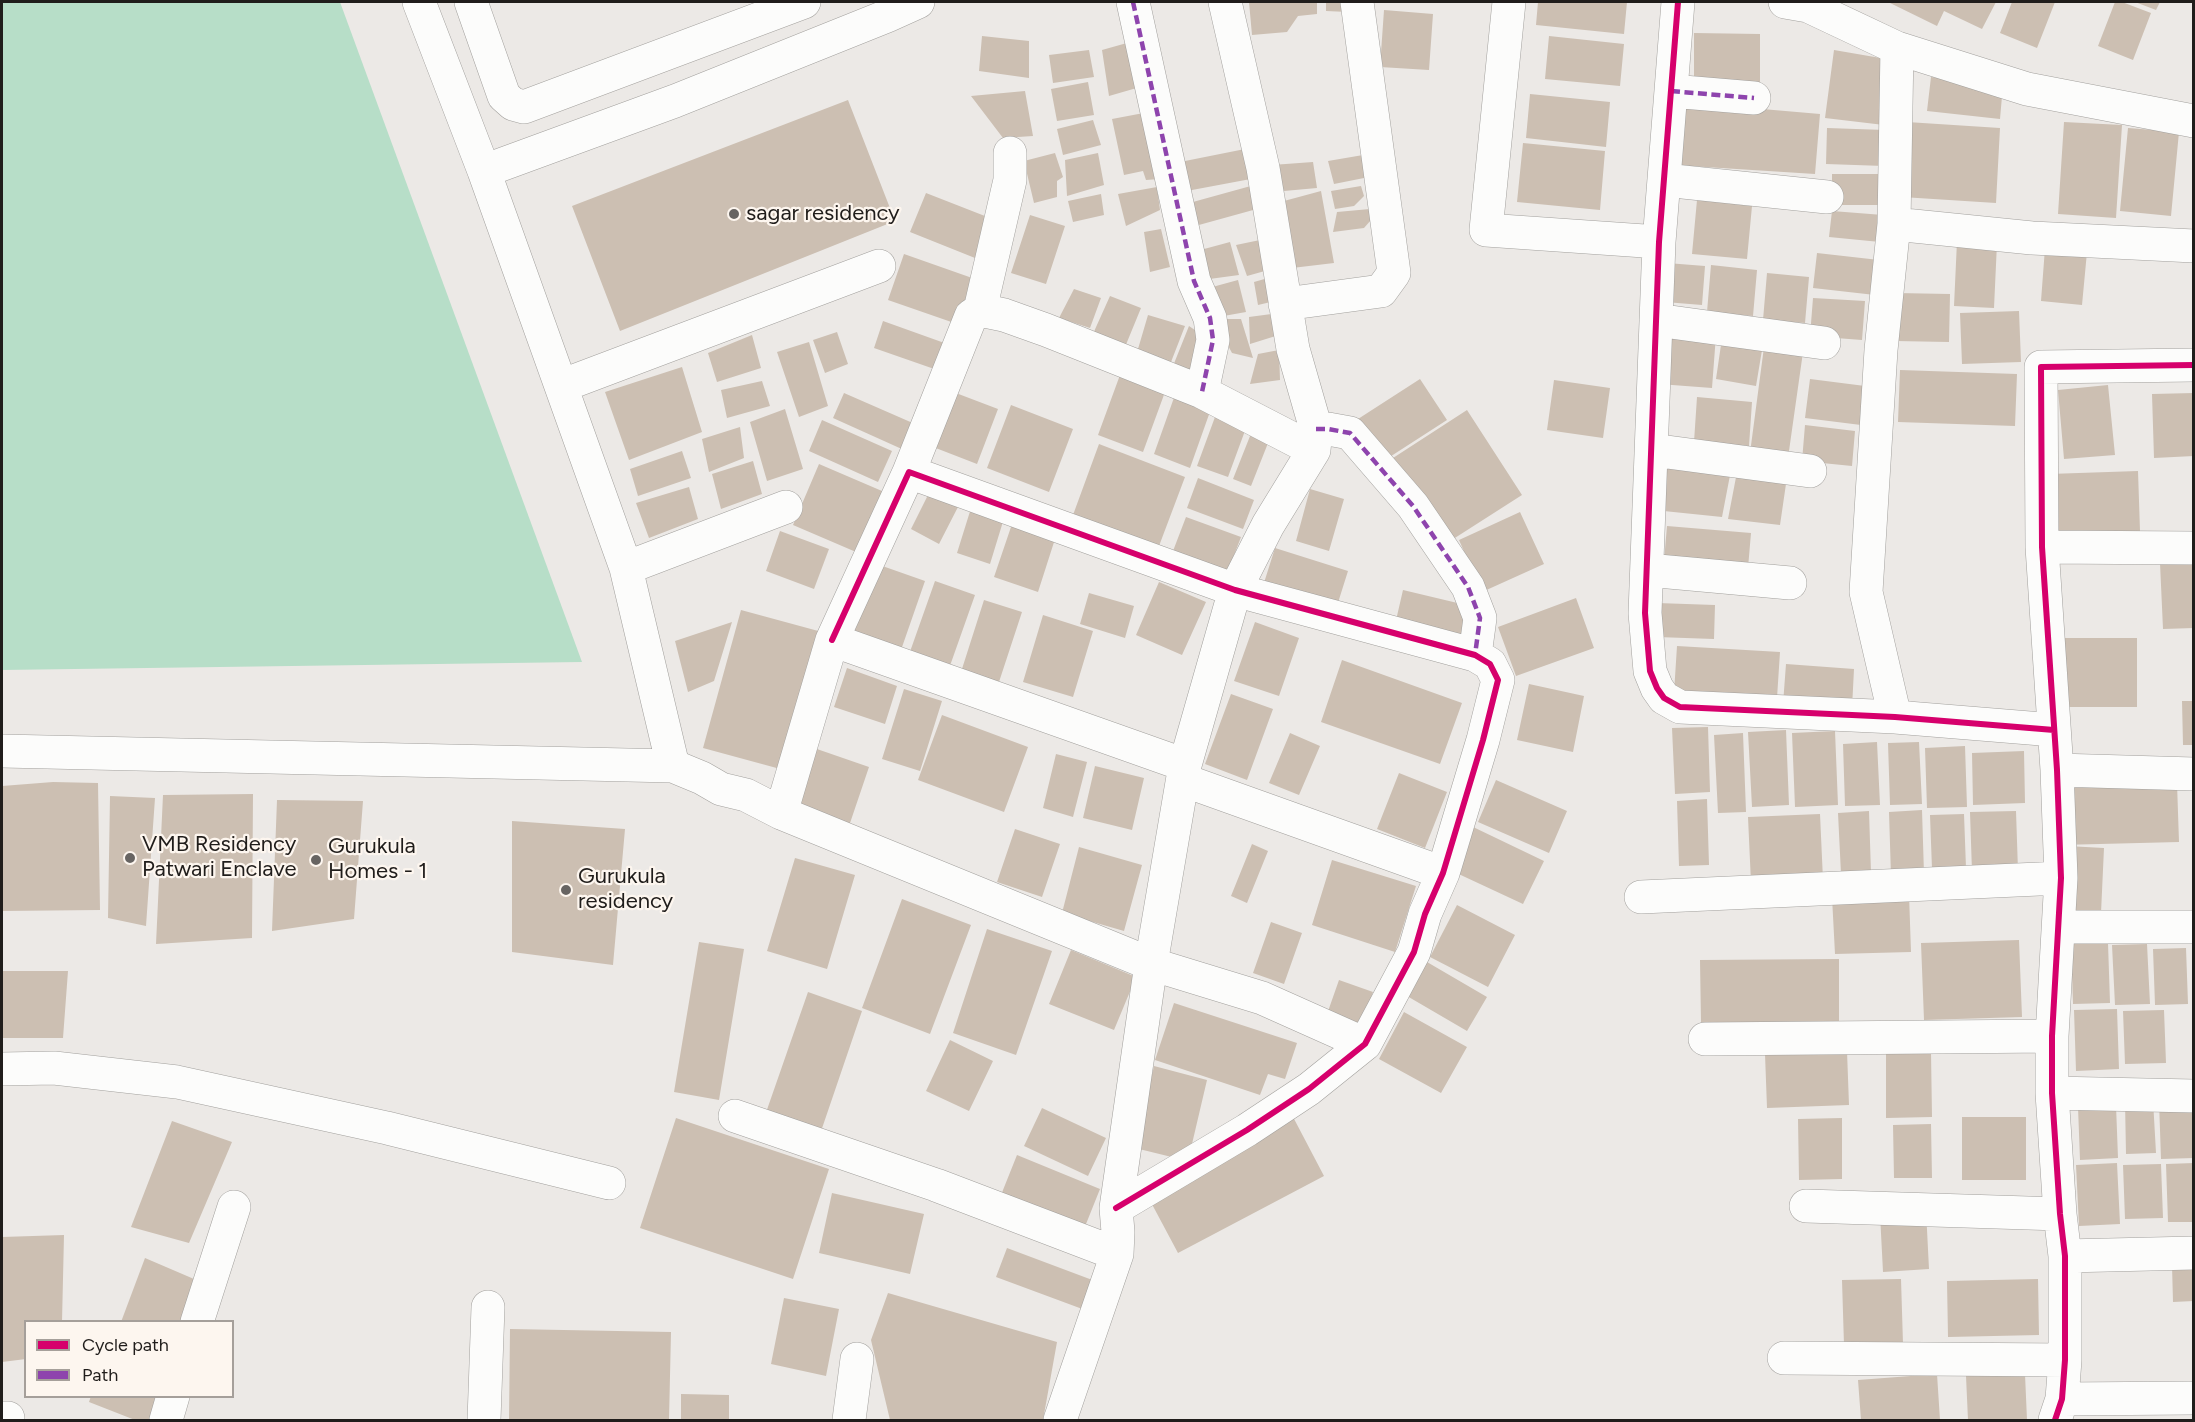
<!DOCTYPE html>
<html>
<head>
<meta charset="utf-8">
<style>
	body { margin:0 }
	#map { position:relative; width:2195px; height:1422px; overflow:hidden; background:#ece9e6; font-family:Figtree,sans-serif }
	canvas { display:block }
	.frame { position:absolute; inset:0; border:3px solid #201d1b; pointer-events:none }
	.legend { position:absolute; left:24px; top:1320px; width:210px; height:78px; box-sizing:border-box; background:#fdf6ef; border:2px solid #a59f9a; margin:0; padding:8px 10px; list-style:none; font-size:18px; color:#201d1b }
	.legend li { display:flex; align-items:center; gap:12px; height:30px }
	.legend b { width:30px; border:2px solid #a59f9a }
</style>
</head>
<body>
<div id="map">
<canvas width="2195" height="1422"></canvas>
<div class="frame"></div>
<ul class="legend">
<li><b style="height:8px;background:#d6006c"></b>Cycle path</li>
<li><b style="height:8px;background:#8e44ad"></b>Path</li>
</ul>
</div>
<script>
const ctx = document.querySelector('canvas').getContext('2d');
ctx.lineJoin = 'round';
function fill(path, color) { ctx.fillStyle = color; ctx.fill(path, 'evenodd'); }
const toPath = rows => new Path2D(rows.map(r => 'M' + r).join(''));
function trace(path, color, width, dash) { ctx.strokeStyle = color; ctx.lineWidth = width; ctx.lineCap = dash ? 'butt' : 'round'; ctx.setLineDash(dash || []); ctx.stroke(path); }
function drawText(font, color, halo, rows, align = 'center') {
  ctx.font = font + ' Figtree,sans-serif'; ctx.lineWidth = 4.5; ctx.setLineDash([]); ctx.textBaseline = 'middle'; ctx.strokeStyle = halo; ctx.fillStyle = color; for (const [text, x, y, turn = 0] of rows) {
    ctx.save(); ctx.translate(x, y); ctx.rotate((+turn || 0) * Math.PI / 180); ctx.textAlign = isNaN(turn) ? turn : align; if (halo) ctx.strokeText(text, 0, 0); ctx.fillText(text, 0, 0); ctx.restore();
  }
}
fill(toPath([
	[2,2,340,2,582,662,2,670]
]), '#b7dec8');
fill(toPath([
	[1249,2,1317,2,1317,14,1298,16,1287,32,1252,35],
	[1326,2,1347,2,1348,12,1326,11],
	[1538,2,1627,2,1624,34,1536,25],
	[1888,2,1996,2,1982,29,1944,11,1937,26],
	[2012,2,2055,2,2037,48,2000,33],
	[2115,2,2122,2,2151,13,2133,60,2098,46],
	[2135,2,2160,2,2156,10],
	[1384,10,1433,14,1429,70,1380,67],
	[1694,33,1760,34,1760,90,1694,90],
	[982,36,1029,41,1029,78,979,71],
	[1549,36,1624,44,1620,86,1545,79],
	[1134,41,1147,85,1109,96,1102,50],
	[1089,50,1094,77,1053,83,1049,55],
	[1834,50,1892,60,1884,125,1825,118],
	[1931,77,2003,85,2000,119,1927,111],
	[1088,82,1094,115,1057,121,1051,89],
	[1025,91,1033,136,1003,138,971,96],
	[1530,94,1610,102,1606,147,1526,138],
	[848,100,895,221,620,331,572,206],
	[1681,102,1820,114,1815,174,1674,165],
	[1149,112,1159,179,1146,180,1143,171,1124,175,1112,119],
	[1093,120,1101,145,1063,155,1057,129],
	[1907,122,2000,128,1996,203,1902,197],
	[2064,122,2122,125,2116,218,2058,214],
	[1827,128,1885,130,1884,166,1826,164],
	[2128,128,2179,132,2171,216,2120,211],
	[1523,143,1605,151,1600,210,1517,202],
	[1250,148,1256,178,1176,193,1170,164],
	[1055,153,1063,177,1057,181,1057,197,1034,203,1024,161],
	[1098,153,1104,185,1067,196,1065,160],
	[1369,154,1374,176,1334,184,1328,161],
	[1313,162,1317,188,1284,191,1272,165],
	[1832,174,1882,174,1882,205,1832,205],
	[1258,184,1264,207,1188,228,1182,205],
	[1361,186,1364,196,1354,206,1335,209,1331,191],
	[1157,187,1160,210,1126,226,1118,194],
	[1321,191,1334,263,1292,268,1284,201],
	[926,193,990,218,975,258,910,232],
	[1101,194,1104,215,1073,222,1068,201],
	[1697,200,1752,206,1747,259,1692,254],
	[1370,209,1371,220,1364,228,1333,232,1337,212],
	[1832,211,1883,215,1880,242,1829,237],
	[1030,215,1065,226,1046,284,1011,273],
	[1161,229,1170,267,1150,272,1144,232],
	[1260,240,1272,269,1247,276,1236,245],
	[1957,241,1997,243,1994,308,1954,306],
	[1230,242,1239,275,1202,280,1193,252],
	[2045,248,2087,252,2082,305,2041,301],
	[1817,253,1879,260,1875,295,1813,288],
	[904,254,975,279,960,325,888,300],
	[1667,263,1705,266,1702,305,1665,302],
	[1711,265,1757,270,1753,316,1707,312],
	[1767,273,1809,277,1805,323,1763,320],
	[1268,278,1275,301,1258,305,1254,282],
	[1238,280,1246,312,1218,317,1205,289],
	[1074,289,1101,298,1090,328,1059,318],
	[1896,293,1950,294,1949,342,1895,341],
	[1110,296,1141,308,1125,347,1092,336],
	[1813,298,1865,301,1862,340,1810,336],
	[2019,311,2021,362,1962,364,1960,313],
	[1279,313,1282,334,1250,344,1249,317],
	[1148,315,1185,326,1171,362,1138,349],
	[1214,319,1241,319,1253,358,1232,353],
	[883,321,950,345,940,371,874,348],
	[1189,326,1205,337,1200,379,1173,366],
	[837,332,848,364,825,373,813,340],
	[1664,332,1716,335,1712,388,1659,384],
	[752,335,761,368,717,382,708,353],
	[1722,338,1763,344,1756,386,1716,379],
	[809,342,828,406,799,417,777,352],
	[1764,347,1803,352,1788,458,1750,453],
	[1279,350,1280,380,1250,384,1258,354],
	[682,367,702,432,629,460,605,392],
	[1900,370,2017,374,2015,426,1898,422],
	[1120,375,1165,392,1143,452,1098,435],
	[1420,379,1447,420,1385,460,1358,419],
	[1810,379,1865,386,1861,425,1805,418],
	[1554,380,1610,388,1603,438,1547,430],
	[762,381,770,406,727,418,721,390],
	[2108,385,2115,455,2064,459,2058,390],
	[948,390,998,409,977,464,928,445],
	[1176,392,1212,406,1190,468,1154,454],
	[844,393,915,424,904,450,833,418],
	[2194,393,2194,456,2154,458,2152,394],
	[1697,397,1752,402,1749,446,1694,442],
	[1011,405,1073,429,1049,492,987,468],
	[785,409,803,469,767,481,750,422],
	[1467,410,1522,495,1447,543,1393,458],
	[1215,417,1246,428,1228,477,1197,466],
	[822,420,892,451,878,482,809,451],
	[1805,425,1855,431,1852,466,1802,461],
	[1254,426,1272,433,1251,486,1233,479],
	[740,427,744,458,709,472,702,439],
	[1099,444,1185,477,1159,546,1073,515],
	[682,451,691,478,638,496,630,469],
	[753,461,762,494,721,509,712,474],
	[1658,461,1731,470,1722,517,1654,510],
	[819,464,889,494,863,555,793,525],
	[2138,471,2140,531,2051,535,2049,474],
	[1737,472,1787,477,1780,525,1728,519],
	[1198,478,1254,500,1243,529,1187,508],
	[689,487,698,519,649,538,636,503],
	[1310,489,1344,499,1329,551,1296,541],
	[930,491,959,505,939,544,911,529],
	[972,505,1005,515,990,564,957,553],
	[1520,512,1544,564,1482,592,1459,540],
	[1186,517,1241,537,1228,571,1173,551],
	[1012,524,1055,539,1038,592,994,577],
	[1667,526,1751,533,1748,568,1664,561],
	[780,531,829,549,814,589,766,571],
	[1275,548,1348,571,1336,609,1263,586],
	[871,562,925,581,901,650,847,630],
	[2194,562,2194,628,2163,629,2160,563],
	[935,581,975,595,946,677,906,663],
	[1159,582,1206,602,1182,655,1136,635],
	[1403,590,1470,606,1461,645,1394,629],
	[1089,593,1134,606,1125,638,1080,624],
	[1576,598,1594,648,1516,676,1498,627],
	[984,600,1022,612,998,685,961,672],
	[1657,603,1715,605,1714,639,1657,637],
	[741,610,822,632,784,770,703,748],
	[1043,615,1093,631,1073,697,1023,682],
	[732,622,714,681,688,692,675,641],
	[1255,622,1299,638,1279,696,1234,681],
	[2064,638,2137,638,2137,707,2064,707],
	[1677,646,1780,652,1777,698,1674,693],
	[1342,660,1462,703,1440,764,1321,722],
	[1786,664,1854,669,1852,708,1783,704],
	[847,668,897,686,885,724,834,707],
	[1529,684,1584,696,1573,752,1517,740],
	[904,689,942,701,920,771,882,759],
	[1231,694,1273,709,1247,780,1205,764],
	[2182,701,2194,701,2194,745,2183,745],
	[942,715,1028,747,1004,812,918,780],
	[1708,727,1710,792,1675,794,1672,728],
	[1786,730,1789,805,1752,807,1748,732],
	[1835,731,1838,805,1795,807,1792,733],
	[1290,733,1320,746,1299,795,1269,783],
	[1743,733,1746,812,1718,813,1714,735],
	[1877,742,1880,805,1845,806,1843,744],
	[1919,742,1922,804,1890,805,1888,743],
	[1965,746,1967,807,1927,808,1925,748],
	[814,748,869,767,849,826,794,808],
	[2024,751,2025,803,1973,805,1972,753],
	[1056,754,1087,762,1073,817,1043,808],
	[1095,766,1144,778,1132,830,1083,818],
	[1399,773,1447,792,1425,848,1377,829],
	[1496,780,1567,811,1549,853,1478,822],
	[53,782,98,783,100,910,2,911,2,786],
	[2177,783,2179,842,2060,845,2058,786],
	[253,794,252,938,156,944,163,795],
	[110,796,155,798,146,926,108,918],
	[1707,799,1709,865,1679,866,1677,801],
	[277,800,363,801,354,919,272,931],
	[1922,810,1924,874,1891,876,1889,812],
	[1869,811,1871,873,1841,874,1838,813],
	[2016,811,2018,871,1972,872,1970,812],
	[1820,814,1823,880,1751,883,1748,817],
	[1964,814,1966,868,1932,869,1930,815],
	[512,821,625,829,613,965,512,952],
	[1471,826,1544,861,1523,904,1450,870],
	[1015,829,1060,844,1042,897,997,882],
	[1252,844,1268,851,1247,903,1231,896],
	[2067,846,2104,848,2101,913,2064,911],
	[1079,847,1142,865,1124,931,1062,913],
	[795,858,855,875,827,969,767,951],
	[1332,860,1416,886,1395,952,1312,925],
	[1909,894,1911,952,1835,954,1832,897],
	[902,899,971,925,930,1034,862,1008],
	[1457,905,1515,935,1488,987,1430,957],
	[1271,922,1302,933,1284,984,1253,973],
	[987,929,1052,951,1016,1055,953,1033],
	[2019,940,2022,1017,1924,1020,1921,943],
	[699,942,744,949,719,1100,674,1092],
	[2108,943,2110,1003,2073,1004,2071,944],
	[2147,944,2150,1004,2115,1005,2112,945],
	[2186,948,2188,1004,2155,1005,2153,949],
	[1071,950,1136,977,1114,1030,1049,1004],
	[1839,959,1839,1023,1701,1023,1700,960],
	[1427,962,1487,997,1467,1031,1407,996],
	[2,971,68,971,63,1038,2,1038],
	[1339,980,1373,992,1360,1030,1326,1017],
	[808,992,862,1011,817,1143,762,1124],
	[1174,1003,1297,1043,1285,1079,1268,1074,1260,1095,1155,1060],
	[2117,1009,2119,1069,2076,1071,2074,1010],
	[2164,1010,2166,1063,2125,1064,2123,1011],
	[1404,1012,1467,1047,1441,1093,1379,1059],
	[950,1040,993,1061,969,1111,926,1091],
	[1847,1051,1849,1105,1767,1108,1765,1054],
	[1886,1052,1931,1052,1932,1117,1886,1118],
	[1154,1066,1207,1080,1188,1161,1135,1148],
	[2153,1100,2156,1153,2126,1154,2125,1101],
	[2194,1100,2194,1158,2161,1159,2159,1101],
	[2116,1105,2118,1158,2080,1160,2078,1107],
	[1042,1108,1106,1138,1088,1176,1024,1146],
	[1292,1115,1324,1176,1178,1253,1146,1193],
	[1962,1117,2026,1117,2026,1180,1962,1180],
	[676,1118,829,1169,793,1279,640,1228],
	[1842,1118,1842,1179,1799,1180,1798,1119],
	[172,1121,232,1142,189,1243,131,1227],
	[1931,1124,1932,1178,1894,1178,1893,1125],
	[1017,1155,1100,1189,1084,1229,1001,1195],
	[2117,1163,2120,1224,2079,1226,2076,1165],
	[2194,1163,2194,1222,2168,1222,2166,1164],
	[2161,1164,2163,1218,2125,1219,2123,1165],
	[832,1193,924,1214,910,1274,819,1253],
	[1926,1210,1929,1269,1883,1272,1880,1214],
	[64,1235,62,1322,26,1322,26,1359,2,1362,2,1237],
	[1007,1248,1095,1281,1085,1310,996,1277],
	[145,1258,194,1279,181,1322,121,1322],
	[2194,1264,2194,1301,2173,1302,2172,1265],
	[1901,1279,1903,1344,1844,1345,1842,1280],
	[2038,1279,2039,1335,1948,1337,1947,1281],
	[888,1293,1057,1342,1043,1420,890,1420,871,1340],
	[784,1298,839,1309,826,1376,771,1364],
	[510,1329,671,1332,669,1420,509,1420],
	[1937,1374,1940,1420,1861,1420,1858,1380],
	[2025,1374,2027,1420,1968,1420,1966,1376],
	[681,1394,729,1395,729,1420,681,1420],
	[91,1396,157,1396,149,1420,135,1420,89,1402]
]), '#ccbfb2');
const minor = toPath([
	[419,2,484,171,626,568,673,766],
	[471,2,504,96,513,104,524,107,804,2],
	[1133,2,1194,281,1210,318,1213,340,1202,392],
	[1509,2,1486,230,1659,242],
	[1678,2,1659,242,1645,613,1650,671,1657,688,1664,698,1680,707,1895,717,2054,730],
	[1785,2,1808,6,1897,48,2027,89,2194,121],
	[1671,91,1754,98],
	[484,171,675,101,887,16,918,2],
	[1664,180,1827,197],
	[1894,224,2032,238,2194,246],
	[1285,304,1381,291,1394,273,1357,2],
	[980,310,1010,180,1010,153],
	[1656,320,1824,343],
	[561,386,879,266],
	[1316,429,1328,429,1350,433,1413,506,1468,587,1480,618,1475,655],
	[1652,450,1810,471],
	[909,472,971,316,980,310,1004,315,1046,330,1202,392,1314,450],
	[2042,547,2194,548],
	[626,568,786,507],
	[1647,570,1790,583],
	[832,640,909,472,1235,590,1475,655,1490,664,1498,680,1483,740,1443,873,1425,914,1414,952,1365,1044,1309,1089,1247,1130,1116,1208],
	[1895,717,1866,592,1881,350,1894,224,1897,48],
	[2,751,673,766,702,778,721,789,746,795,781,813],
	[1185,765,832,640,781,813,1151,964,1262,998,1365,1044],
	[2057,770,2194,774],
	[1183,780,1443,873],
	[1641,897,2061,878],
	[2059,927,2194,927],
	[1705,1039,2052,1036],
	[2,1069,54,1068,177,1082,387,1128,609,1183],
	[2052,1093,2194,1096],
	[735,1116,936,1185,1117,1254],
	[1806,1206,2060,1214],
	[2065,1256,2194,1253],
	[197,1322,234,1207],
	[1784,1358,2065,1360],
	[2062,1399,2194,1398],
	[2,1418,8,1418],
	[166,1420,173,1396],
	[484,1420,488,1307],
	[849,1420,857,1359],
	[1060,1420,1117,1254,1118,1232,1116,1208,1151,964,1185,765,1235,590,1268,525,1314,450,1316,429,1293,349,1263,168,1225,2],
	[2055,1420,2062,1399,2065,1360,2065,1256,2060,1214,2052,1093,2052,1036,2061,878,2057,770,2042,547,2041,367,2194,365]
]);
trace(minor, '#a2a09d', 34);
trace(minor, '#fcfcfb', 33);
trace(toPath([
	[1133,2,1194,281,1210,318,1213,340,1202,392],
	[1671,91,1754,98],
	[1316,429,1328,429,1350,433,1413,506,1468,587,1480,618,1475,655]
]), '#8e44ad', 4.5, [9, 4.5]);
trace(toPath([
	[1678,2,1659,242,1645,613,1650,671,1657,688,1664,698,1680,707,1895,717,2054,730],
	[832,640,909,472,1235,590,1475,655,1490,664,1498,680,1483,740,1443,873,1425,914,1414,952,1365,1044,1309,1089,1247,1130,1116,1208],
	[2055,1420,2062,1399,2065,1360,2065,1256,2060,1214,2052,1093,2052,1036,2061,878,2057,770,2042,547,2041,367,2194,365]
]), '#d6006c', 6);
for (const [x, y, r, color] of [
	[734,214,6,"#676462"],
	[130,858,6,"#676462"],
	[316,860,6,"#676462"],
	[566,890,6,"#676462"]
]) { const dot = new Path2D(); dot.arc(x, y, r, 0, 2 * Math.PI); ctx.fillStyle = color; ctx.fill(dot); trace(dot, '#fdf6ef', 2); }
drawText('22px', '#201d1b', '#fdf6ef', [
	["sagar residency",746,214],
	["VMB Residency",142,845],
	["Patwari Enclave",142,870],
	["Gurukula",328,847],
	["Homes - 1",328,872],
	["Gurukula",578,877],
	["residency",578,902]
], 'left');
</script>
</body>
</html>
